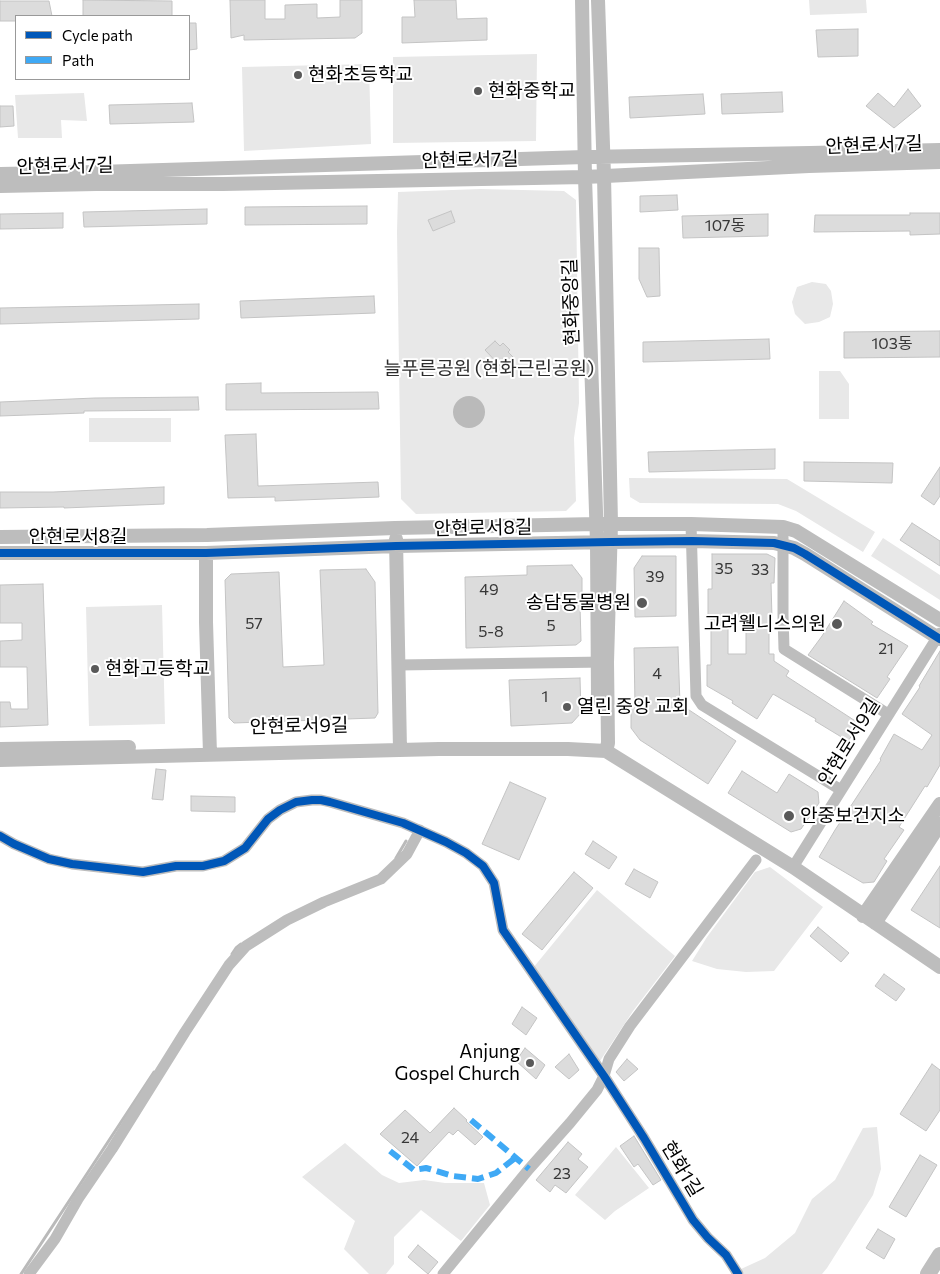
<!DOCTYPE html>
<html>
<head>
<meta charset="utf-8">
<style>
	body { margin:0 }
	#map { position:relative; width:940px; height:1274px; overflow:hidden; background:#fff; font-family:Commissioner,sans-serif }
	canvas { display:block }
	.legend { position:absolute; left:15px; top:15px; width:175px; height:65px; box-sizing:border-box; background:#fff; border:1px solid #999; margin:0; padding:6px 9px; list-style:none; font-size:15px; color:#000 }
	.legend li { display:flex; align-items:center; gap:10px; height:25px }
	.legend b { width:25px; border:1px solid #999 }
</style>
</head>
<body>
<div id="map">
<canvas width="940" height="1274"></canvas>
<ul class="legend">
<li><b style="height:6px;background:#0057b8"></b>Cycle path</li>
<li><b style="height:6px;background:#3fa9f5"></b>Path</li>
</ul>
</div>
<script>
const ctx = document.querySelector('canvas').getContext('2d');
ctx.lineJoin = 'round';
function fill(path, color) { ctx.fillStyle = color; ctx.fill(path, 'evenodd'); }
const toPath = rows => new Path2D(rows.map(r => 'M' + r).join(''));
function trace(path, color, width, dash) { ctx.strokeStyle = color; ctx.lineWidth = width; ctx.lineCap = dash ? 'butt' : 'round'; ctx.setLineDash(dash || []); ctx.stroke(path); }
function drawText(font, color, halo, rows, align = 'center') {
  ctx.font = font + ' Commissioner,"Noto Sans KR",sans-serif'; ctx.lineWidth = 4; ctx.setLineDash([]); ctx.textBaseline = 'middle'; ctx.strokeStyle = halo; ctx.fillStyle = color; for (const [text, x, y, turn = 0] of rows) {
    ctx.save(); ctx.translate(x, y); ctx.rotate((+turn || 0) * Math.PI / 180); ctx.textAlign = isNaN(turn) ? turn : align; if (halo) ctx.strokeText(text, 0, 0); ctx.fillText(text, 0, 0); ctx.restore();
  }
}
fill(toPath([
	[809,0,866,0,867,13,810,15],
	[537,54,536,141,393,143,393,57],
	[369,64,371,144,244,151,242,67],
	[84,93,87,121,61,120,62,138,18,138,15,95],
	[480,189,564,191,576,200,579,403,574,438,576,501,566,511,416,514,401,499,397,232,398,192],
	[812,282,826,284,831,291,833,304,830,317,819,322,805,324,795,314,792,302,797,287],
	[819,371,840,371,849,384,849,419,819,419],
	[89,418,171,418,171,442,89,442],
	[629,478,787,479,875,532,863,552,796,511,778,504,640,503,630,497],
	[883,538,940,575,940,600,871,556],
	[162,605,165,724,89,726,86,607],
	[770,867,823,907,774,971,746,972,717,969,692,961,707,937,755,872],
	[597,890,675,956,633,1011,600,1061,533,968],
	[877,1127,881,1169,873,1195,827,1268,822,1274,744,1274,741,1269,765,1258,795,1233,812,1199,835,1180,863,1128],
	[345,1143,382,1175,399,1183,424,1180,445,1183,484,1183,490,1205,461,1241,421,1210,394,1237,394,1264,386,1274,369,1274,344,1249,355,1221,302,1177],
	[616,1147,649,1188,615,1211,605,1220,575,1195]
]), '#e8e8e8');
fill(toPath([
	'453 412a16 16 0 1 1 32 0a16 16 0 1 1-32 0Z'
]), '#bababa');
trace(toPath([
	[396,858,406,841],
	[232,954,236,948,241,944],
	[21,1274,154,1072]
]), '#bababa', 3);
const building = toPath([
	[83,0,172,1,172,16,83,16,83,0],
	[230,0,265,0,265,19,285,19,285,5,317,4,317,18,340,17,340,0,362,0,362,33,355,38,244,40,244,35,231,38,230,0],
	[414,0,456,0,457,19,487,18,487,40,402,43,402,17,415,17,414,0],
	[0,1,49,1,52,16,16,16,16,21,0,21,0,1],
	[189,23,196,23,197,49,189,50,189,23],
	[858,29,858,56,818,57,816,30,858,29],
	[908,89,921,106,894,128,866,106,878,93,894,107,908,89],
	[782,92,783,112,722,114,721,94,782,92],
	[703,94,705,114,630,118,629,97,703,94],
	[192,103,194,122,110,124,109,105,192,103],
	[0,106,13,106,14,126,0,127,0,106],
	[677,195,678,210,640,212,640,196,677,195],
	[367,206,367,224,245,225,245,207,367,206],
	[207,209,207,224,84,227,83,212,207,209],
	[451,211,455,222,433,231,428,220,451,211],
	[63,213,63,228,0,229,0,214,63,213],
	[910,213,940,213,940,234,910,235,910,231,814,232,815,215,910,215,910,213],
	[768,214,768,236,683,238,682,216,768,214],
	[639,248,659,248,660,296,647,297,639,279,639,248],
	[374,296,375,313,241,318,240,301,374,296],
	[199,304,199,319,0,324,0,308,199,304],
	[940,331,940,357,844,358,844,332,940,331],
	[769,339,770,359,643,362,643,342,769,339],
	[495,341,500,346,503,343,510,350,508,352,513,357,502,368,485,350,495,341],
	[261,383,261,393,378,392,379,409,226,410,226,384,261,383],
	[198,397,199,410,84,411,84,413,0,416,0,402,95,398,198,397],
	[256,434,258,486,378,482,379,497,275,501,275,497,228,498,225,435,256,434],
	[775,449,775,469,649,472,648,452,775,449],
	[804,462,893,463,892,483,804,481,804,462],
	[940,467,940,496,934,505,921,496,940,467],
	[164,487,164,504,64,508,64,507,0,508,0,492,53,492,164,487],
	[912,523,940,541,940,566,900,540,912,523],
	[712,554,767,554,775,558,774,583,771,583,772,618,769,619,769,654,774,654,774,661,789,671,786,676,860,724,848,741,815,721,816,719,773,694,757,719,732,703,733,701,707,686,707,665,711,665,711,617,708,617,708,589,712,589,712,554],
	[728,617,746,617,746,654,728,654,728,617],
	[642,556,676,556,676,616,635,617,634,568,642,556],
	[572,565,582,578,582,606,580,606,581,641,576,645,466,648,465,577,527,575,527,566,572,565],
	[366,569,375,582,378,713,375,718,234,723,229,718,225,580,231,574,279,572,283,667,324,665,320,570,366,569],
	[43,584,48,725,0,727,0,702,10,702,11,709,28,709,27,667,0,667,0,641,22,640,22,623,0,623,0,585,43,584],
	[844,601,873,622,871,624,908,646,887,677,890,679,877,698,808,655,822,636,844,601],
	[678,647,680,704,736,741,708,784,640,740,631,728,631,705,635,705,634,648,678,647],
	[940,651,940,765,927,787,925,786,899,827,904,830,884,859,887,861,874,882,863,883,819,857,835,830,881,760,880,759,894,734,922,750,932,735,902,714,920,687,919,686,940,651],
	[580,678,581,713,572,723,511,726,509,680,580,678],
	[156,769,166,770,163,800,152,799,156,769],
	[742,771,777,793,789,774,818,792,819,803,801,829,791,832,728,793,742,771],
	[510,782,546,798,519,860,482,844,510,782],
	[191,796,235,797,235,812,191,811,191,796],
	[593,841,617,857,609,869,585,854,593,841],
	[940,866,940,928,911,910,940,866],
	[634,869,658,882,650,898,625,884,634,869],
	[574,872,593,888,542,950,522,934,574,872],
	[818,927,849,953,841,962,810,936,818,927],
	[884,974,905,989,896,1001,875,986,884,974],
	[522,1007,537,1018,526,1035,512,1024,522,1007],
	[525,1048,545,1065,536,1079,516,1061,525,1048],
	[569,1054,579,1070,569,1079,555,1067,569,1054],
	[627,1059,638,1069,624,1081,616,1072,627,1059],
	[932,1064,940,1070,940,1110,926,1131,900,1114,932,1064],
	[454,1108,467,1120,466,1121,483,1137,475,1145,458,1130,453,1135,449,1132,417,1166,380,1134,405,1110,430,1133,454,1108],
	[634,1136,661,1180,653,1185,638,1164,634,1167,620,1146,634,1136],
	[568,1142,582,1154,578,1159,588,1167,566,1193,555,1185,550,1192,536,1180,568,1142],
	[920,1155,937,1165,906,1217,889,1207,920,1155],
	[878,1229,895,1239,884,1259,866,1248,878,1229],
	[418,1245,438,1262,428,1274,408,1257,418,1245]
]);
fill(building, '#dcdcdc');
trace(building, '#c4c4c4', 1);
trace(toPath([
	[691,524,696,696,702,705,841,790],
	[783,527,783,615,784,649,888,714],
	[399,665,605,662],
	[0,836,14,844,49,859,72,864,143,872,176,866,203,866,224,861,245,848,268,819,280,810,296,802,312,800,321,800,330,802,403,823,446,842,466,853,483,866,494,883,503,930,604,1076,644,1138,693,1220,708,1238,726,1255,738,1274],
	[793,867,940,633],
	[29,1274,55,1239,78,1199,112,1149,185,1032,229,965,246,946,287,920,324,902,381,879,407,854,420,830],
	[443,1274,529,1169,570,1123,597,1090,604,1076,609,1059,630,1026,756,860]
]), '#bdbdbd', 11);
trace(toPath([
	[582,0,585,177,597,542,598,699],
	[598,0,604,175,611,524,607,662,608,743,606,751],
	[0,174,98,172,585,157,810,153,940,150],
	[0,186,96,184,223,184,585,177,809,166,940,162],
	[0,537,207,535,395,528,597,524,691,524,783,527,796,531,940,620],
	[396,539,400,750],
	[0,553,206,553,396,546,611,542,692,541,774,543,794,548,805,554,940,639],
	[206,553,206,622,210,754],
	[0,749,129,747],
	[0,760,439,749,568,749,606,751,793,867,940,967],
	[863,916,940,804],
	[875,923,911,869,940,824]
]), '#bdbdbd', 14);
trace(toPath([
	[928,1274,940,1255]
]), '#bfbfbf', 16);
trace(toPath([
	[471,1120,529,1169],
	[390,1151,414,1170,426,1168,453,1176,478,1179,496,1173,515,1158]
]), '#3fa9f5', 6, [12, 6]);
trace(toPath([
	[0,553,206,553,396,546,611,542,692,541,774,543,794,548,805,554,940,639],
	[0,836,14,844,49,859,72,864,143,872,176,866,203,866,224,861,245,848,268,819,280,810,296,802,312,800,321,800,330,802,403,823,446,842,466,853,483,866,494,883,503,930,604,1076,644,1138,693,1220,708,1238,726,1255,738,1274]
]), '#0057b8', 8);
for (const [x, y, r, color] of [
	[298,75,5,"#595959"],
	[478,91,5,"#595959"],
	[642,603,6,"#595959"],
	[837,624,6,"#595959"],
	[95,669,5,"#595959"],
	[567,707,5,"#595959"],
	[789,816,6,"#595959"],
	[530,1063,5,"#595959"]
]) { const dot = new Path2D(); dot.arc(x, y, r, 0, 2 * Math.PI); ctx.fillStyle = color; ctx.fill(dot); trace(dot, '#fff', 2); }
drawText('16px', '#373737', null, [
	["107동",725,226],
	["103동",892,344],
	["35",724,569],
	["33",760,570],
	["39",655,577],
	["49",489,590],
	["57",254,624],
	["5",551,626],
	["5-8",491,632],
	["21",886,649],
	["4",657,674],
	["1",545,697],
	["24",410,1138],
	["23",562,1174]
]);
drawText('19px', '#000', '#fff', [
	["현화초등학교",308,75],
	["현화중학교",488,91],
	["송담동물병원",631,603,"right"],
	["고려웰니스의원",826,624,"right"],
	["현화고등학교",105,669],
	["열린 중앙 교회",577,707],
	["안중보건지소",800,816],
	["Anjung",520,1052,"right"],
	["Gospel Church",520,1074,"right"]
], 'left');
drawText('19px', '#000', '#fff', [
	["안현로서7길",874,145,-2],
	["안현로서7길",470,160,-1],
	["안현로서7길",65,166,-1],
	["현화중앙길",571,302,-92],
	["안현로서8길",483,528,-1],
	["안현로서8길",78,537],
	["안현로서9길",299,726,-1],
	["안현로서9길",849,742,-58],
	["현화1길",682,1169,59]
]);
drawText('19px', '#2d2d2d', '#fff', [
	["늘푸른공원 (현화근린공원)",489,369]
]);
</script>
</body>
</html>
